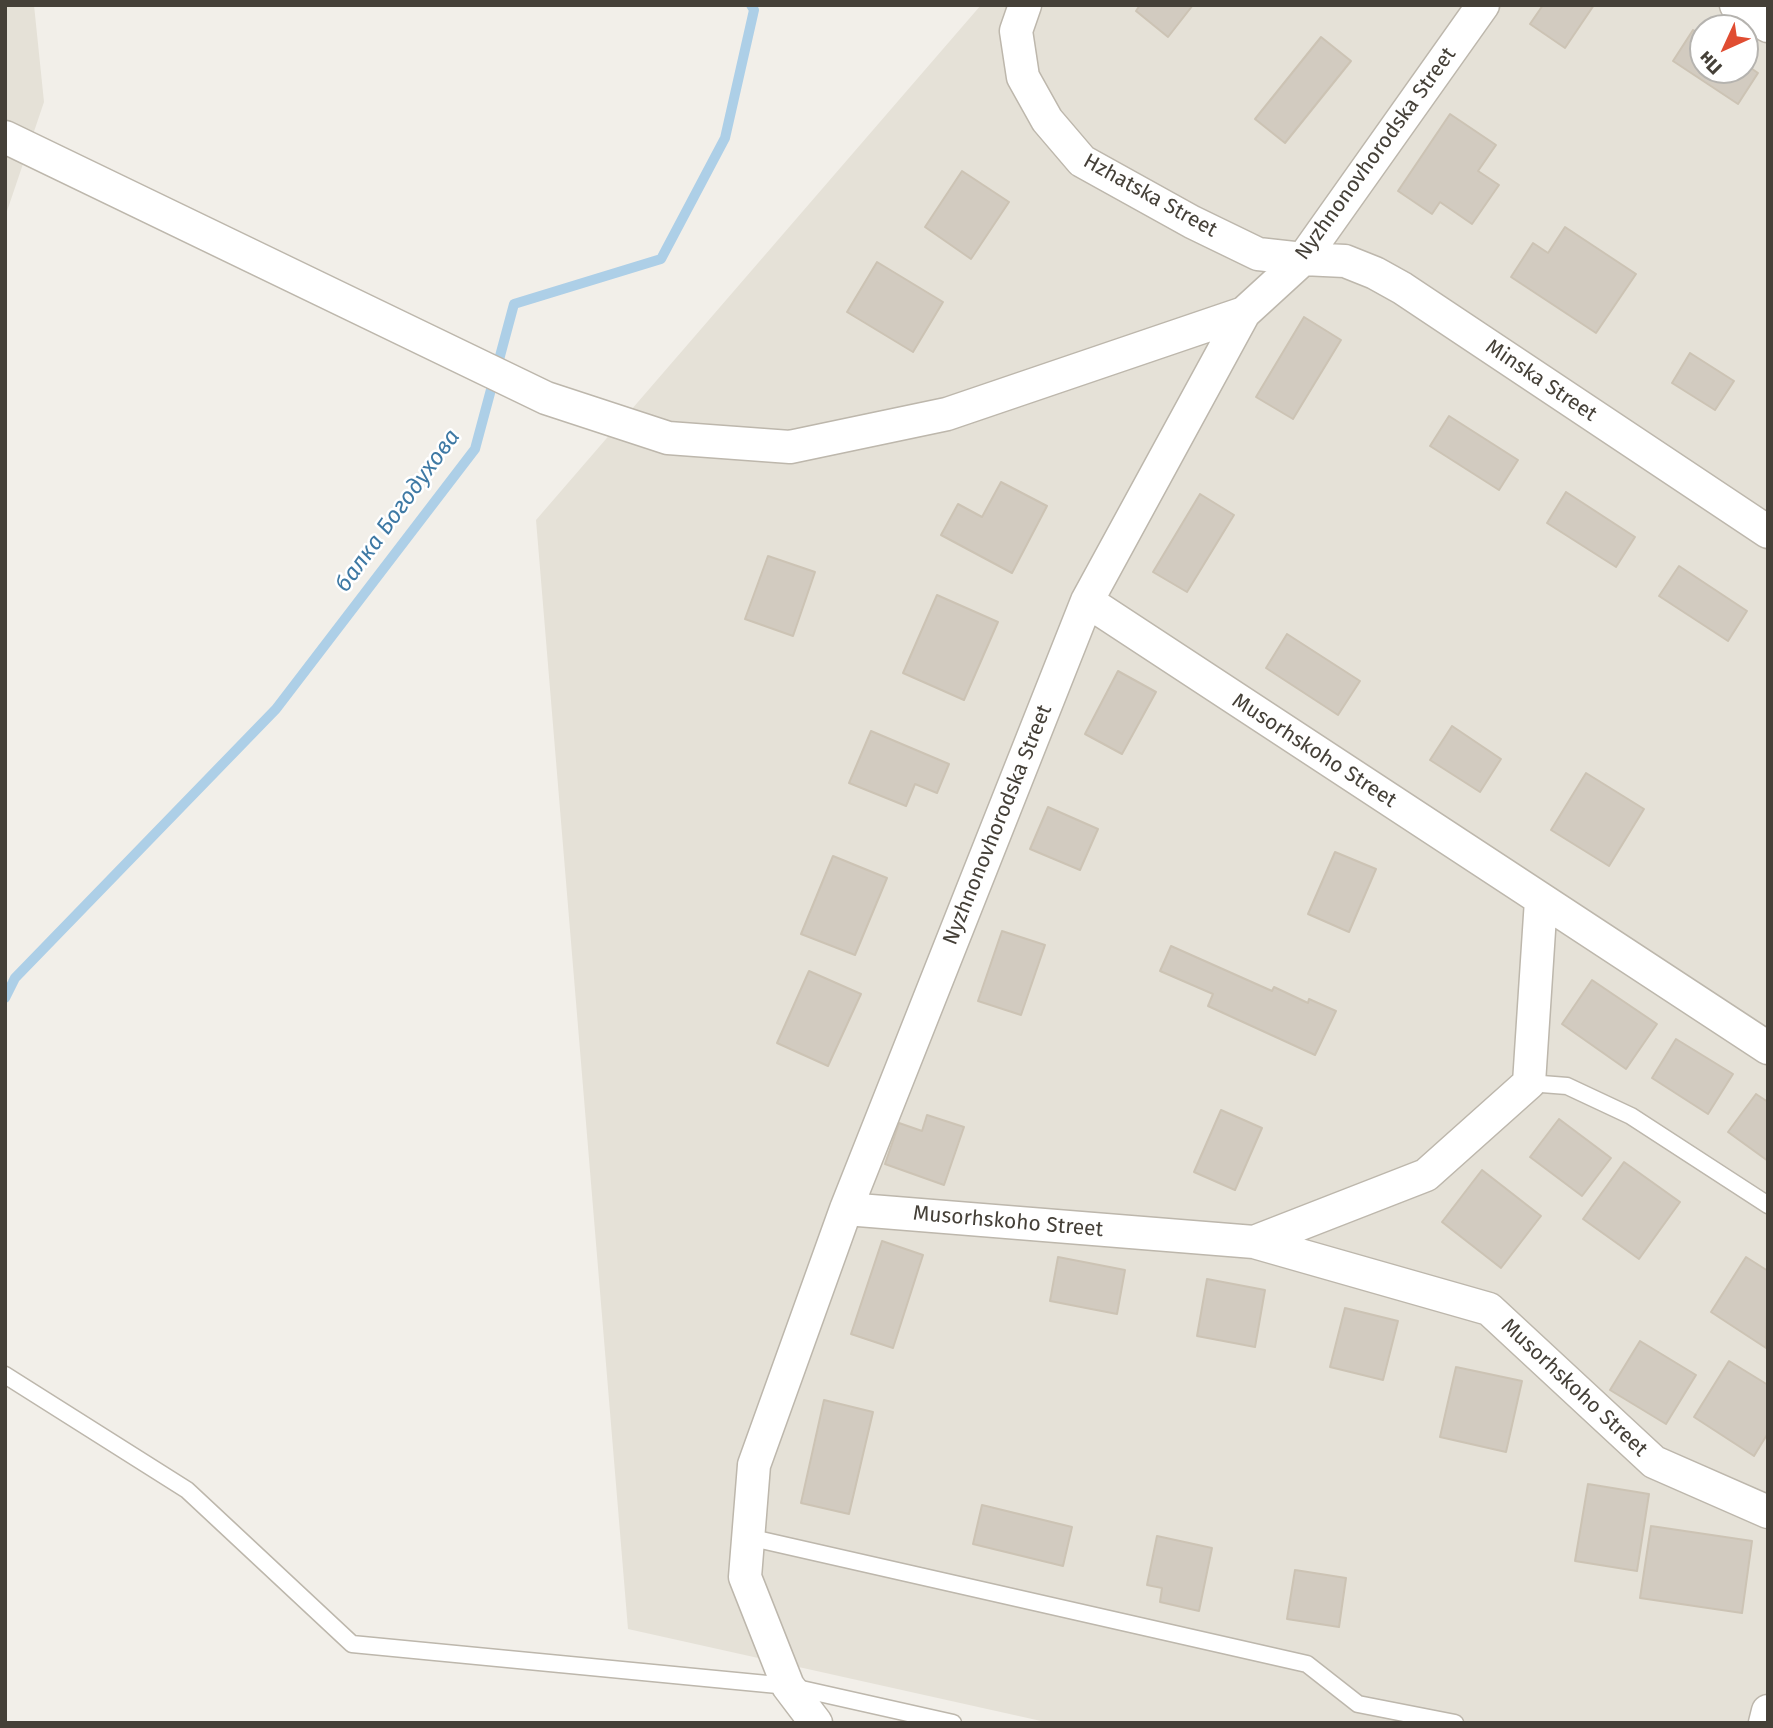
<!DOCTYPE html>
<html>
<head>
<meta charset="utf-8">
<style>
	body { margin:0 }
	#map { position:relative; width:1773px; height:1728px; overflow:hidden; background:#f2efe9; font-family:"Fira Sans",sans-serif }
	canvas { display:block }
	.frame { position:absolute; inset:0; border:7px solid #454038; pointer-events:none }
	.north { position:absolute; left:1689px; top:14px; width:70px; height:70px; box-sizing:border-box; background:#fff; border:2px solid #b5b3af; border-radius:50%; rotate:225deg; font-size:19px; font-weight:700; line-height:28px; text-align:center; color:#454038 }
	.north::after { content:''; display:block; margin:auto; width:24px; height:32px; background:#e04d32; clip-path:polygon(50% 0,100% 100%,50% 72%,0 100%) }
</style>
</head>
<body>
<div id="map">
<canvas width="1773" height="1728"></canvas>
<div class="frame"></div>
<div class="north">Пн</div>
</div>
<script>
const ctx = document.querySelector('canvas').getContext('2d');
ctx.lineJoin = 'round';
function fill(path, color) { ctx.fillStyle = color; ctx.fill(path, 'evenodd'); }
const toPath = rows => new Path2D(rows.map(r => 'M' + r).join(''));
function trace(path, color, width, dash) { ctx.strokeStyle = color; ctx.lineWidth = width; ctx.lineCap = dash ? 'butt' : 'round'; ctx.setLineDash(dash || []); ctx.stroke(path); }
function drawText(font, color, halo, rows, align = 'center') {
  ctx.font = font + ' "Fira Sans",sans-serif'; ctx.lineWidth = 5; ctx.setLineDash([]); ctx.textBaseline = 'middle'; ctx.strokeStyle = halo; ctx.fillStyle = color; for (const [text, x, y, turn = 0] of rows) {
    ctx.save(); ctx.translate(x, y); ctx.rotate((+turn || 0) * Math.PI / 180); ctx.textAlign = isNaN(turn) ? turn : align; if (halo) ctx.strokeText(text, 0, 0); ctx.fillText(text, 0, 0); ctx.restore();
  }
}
fill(toPath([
	[5,5,34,5,44,102,5,217],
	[981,5,1768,5,1768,1723,1050,1723,628,1629,536,520],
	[1703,28,1745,28,1745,70,1703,70]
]), '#e5e1d7');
trace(toPath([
	[5,998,15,978,276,709,475,449,514,304,661,259,725,138,754,10,751,5]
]), '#adcfe7', 10);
const building = toPath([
	[1140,5,1193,5,1168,37,1136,11,1140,5],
	[1543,5,1594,5,1565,48,1530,24,1543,5],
	[1693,30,1703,36,1703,70,1745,70,1745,64,1758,73,1738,104,1673,61,1693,30],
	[1321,37,1351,61,1285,143,1255,119,1321,37],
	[1450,114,1496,145,1478,171,1499,185,1472,224,1440,202,1432,214,1398,191,1450,114],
	[962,171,1009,202,971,259,925,227,962,171],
	[1565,227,1636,274,1596,333,1511,277,1533,243,1548,253,1565,227],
	[877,262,943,302,913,352,847,312,877,262],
	[1304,317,1341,340,1293,419,1256,397,1304,317],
	[1690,353,1734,381,1715,410,1672,383,1690,353],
	[1449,416,1518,460,1499,490,1430,446,1449,416],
	[1001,482,1047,506,1012,573,941,535,958,504,982,517,1001,482],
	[1566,492,1635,537,1616,567,1547,523,1566,492],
	[1200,494,1234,515,1187,592,1153,572,1200,494],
	[768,556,815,572,793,636,745,619,768,556],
	[1679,566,1747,611,1728,641,1659,596,1679,566],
	[937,595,998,622,964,700,903,673,937,595],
	[1287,634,1360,681,1338,715,1266,668,1287,634],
	[1118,671,1156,692,1122,754,1085,734,1118,671],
	[1452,726,1501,759,1480,792,1430,760,1452,726],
	[871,731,949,764,937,793,915,784,906,806,849,783,871,731],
	[1586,773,1644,809,1609,866,1551,830,1586,773],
	[1048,807,1098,829,1080,870,1030,849,1048,807],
	[1335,852,1376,869,1349,932,1308,914,1335,852],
	[833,856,887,878,855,955,801,934,833,856],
	[1002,931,1045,945,1021,1015,978,1001,1002,931],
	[1171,946,1272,991,1274,987,1308,1003,1309,999,1336,1011,1315,1055,1208,1006,1213,994,1160,971,1171,946],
	[809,971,861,994,828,1066,777,1043,809,971],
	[1592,980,1657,1024,1626,1069,1562,1024,1592,980],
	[1676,1039,1733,1074,1708,1114,1652,1078,1676,1039],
	[1756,1094,1768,1102,1768,1161,1728,1132,1756,1094],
	[1221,1110,1262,1128,1235,1190,1194,1172,1221,1110],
	[927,1115,964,1127,944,1185,885,1164,899,1123,922,1131,927,1115],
	[1559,1119,1611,1158,1582,1196,1530,1157,1559,1119],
	[1624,1162,1680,1202,1639,1259,1583,1219,1624,1162],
	[1482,1170,1541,1216,1501,1268,1442,1222,1482,1170],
	[882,1241,923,1255,893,1348,851,1334,882,1241],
	[1058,1257,1125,1270,1117,1314,1050,1301,1058,1257],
	[1746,1257,1768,1271,1766,1348,1711,1312,1746,1257],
	[1207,1279,1265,1290,1255,1347,1197,1336,1207,1279],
	[1345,1308,1398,1321,1383,1380,1330,1367,1345,1308],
	[1640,1341,1696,1375,1666,1424,1610,1390,1640,1341],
	[1729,1361,1768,1385,1768,1433,1754,1456,1694,1417,1729,1361],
	[1456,1367,1522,1381,1506,1452,1440,1437,1456,1367],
	[824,1400,873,1412,849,1514,801,1503,824,1400],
	[1588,1484,1649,1494,1637,1571,1575,1561,1588,1484],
	[982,1505,1072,1527,1063,1566,973,1544,982,1505],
	[1651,1526,1752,1541,1742,1613,1640,1598,1651,1526],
	[1157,1536,1212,1548,1199,1611,1160,1602,1162,1588,1147,1585,1157,1536],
	[1295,1570,1346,1578,1339,1627,1287,1619,1295,1570]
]);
fill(building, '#d2cbc0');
trace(building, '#ccc3b4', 2);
const service = toPath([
	[1529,1083,1567,1086,1631,1116,1768,1205],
	[5,1375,187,1490,352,1644,788,1686,953,1723],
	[748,1537,1307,1664,1358,1704,1455,1723]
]);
const minor = toPath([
	[1025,5,1016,31,1023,77,1047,120,1082,161,1192,222,1258,254,1303,259,1345,261,1375,273,1402,288,1768,532],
	[1736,5,1768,26],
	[5,137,546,398,668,438,790,447,947,414,1244,313],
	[1087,601,1768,1048],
	[846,1209,1254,1242,1489,1309,1654,1462,1768,1512],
	[1254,1242,1426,1175,1529,1083,1541,900],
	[816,1723,788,1686,745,1577,754,1465,846,1209,1087,601,1244,313,1303,259,1483,5],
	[1765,1723,1768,1711]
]);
trace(service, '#bdb7ac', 19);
trace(minor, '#bdb7ac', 35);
trace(service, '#fff', 16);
trace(minor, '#fff', 32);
drawText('21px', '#454038', '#fff', [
	["Nyzhnonovhorodska Street",1376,154,-54],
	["Hzhatska Street",1150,196,29],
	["Minska Street",1541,381,34],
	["Musorhskoho Street",1314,751,33],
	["Nyzhnonovhorodska Street",998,825,-68],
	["Musorhskoho Street",1008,1222,5],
	["Musorhskoho Street",1574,1388,43]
]);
drawText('italic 23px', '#3e79a4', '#fff', [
	["балка Богодухова",398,511,-54]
]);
</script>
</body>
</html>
